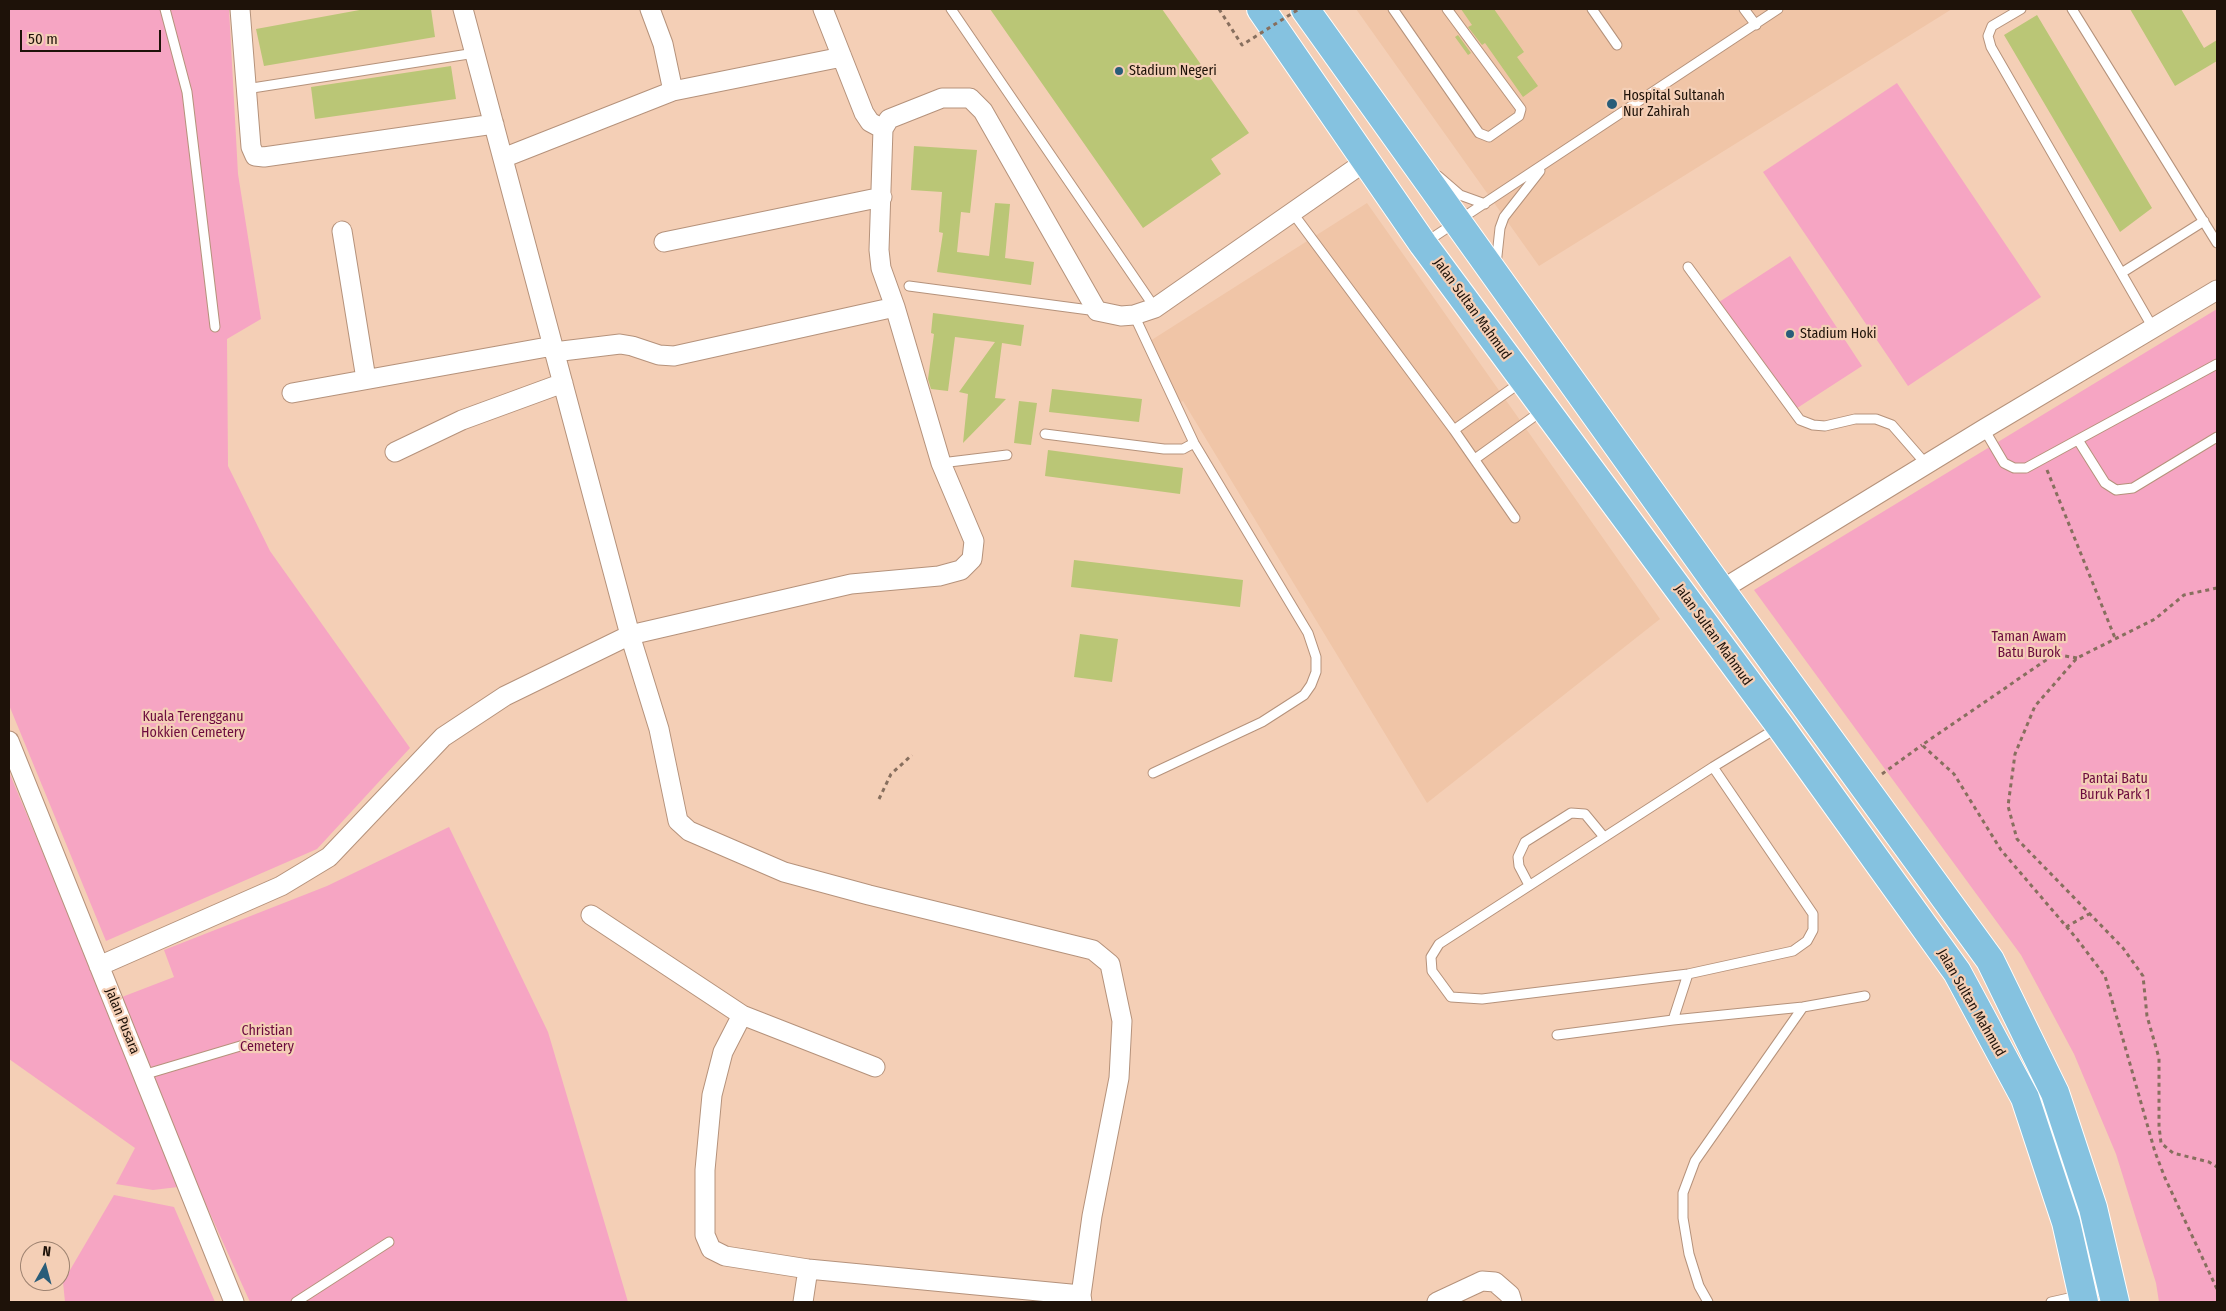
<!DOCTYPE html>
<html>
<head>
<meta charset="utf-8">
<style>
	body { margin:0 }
	#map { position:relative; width:2226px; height:1311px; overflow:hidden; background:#f4cfb6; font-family:"Fira Sans Condensed",sans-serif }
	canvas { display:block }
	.frame { position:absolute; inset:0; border:10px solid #1e1209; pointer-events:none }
	.north { position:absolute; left:20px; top:1241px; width:50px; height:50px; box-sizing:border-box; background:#f4cfb6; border:1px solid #9e8371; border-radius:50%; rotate:7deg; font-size:14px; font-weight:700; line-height:20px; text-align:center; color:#1e1209 }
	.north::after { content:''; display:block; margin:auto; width:18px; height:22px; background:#295d79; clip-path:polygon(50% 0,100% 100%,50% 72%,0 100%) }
	.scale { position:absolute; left:20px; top:30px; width:141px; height:22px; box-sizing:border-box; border:2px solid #1e1209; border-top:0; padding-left:6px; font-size:15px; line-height:18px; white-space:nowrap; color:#1e1209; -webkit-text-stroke:4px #f4cfb6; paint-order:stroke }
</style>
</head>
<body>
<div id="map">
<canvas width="2226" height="1311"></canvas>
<div class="frame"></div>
<div class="north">N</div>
<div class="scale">50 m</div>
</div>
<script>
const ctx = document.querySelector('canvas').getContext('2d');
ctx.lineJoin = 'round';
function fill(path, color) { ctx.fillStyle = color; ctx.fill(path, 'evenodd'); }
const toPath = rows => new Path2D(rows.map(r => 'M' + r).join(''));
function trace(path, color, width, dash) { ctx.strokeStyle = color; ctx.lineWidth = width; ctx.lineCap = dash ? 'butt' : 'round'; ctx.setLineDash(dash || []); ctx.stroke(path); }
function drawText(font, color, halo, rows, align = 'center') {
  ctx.font = font + ' "Fira Sans Condensed",sans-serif'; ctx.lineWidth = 4.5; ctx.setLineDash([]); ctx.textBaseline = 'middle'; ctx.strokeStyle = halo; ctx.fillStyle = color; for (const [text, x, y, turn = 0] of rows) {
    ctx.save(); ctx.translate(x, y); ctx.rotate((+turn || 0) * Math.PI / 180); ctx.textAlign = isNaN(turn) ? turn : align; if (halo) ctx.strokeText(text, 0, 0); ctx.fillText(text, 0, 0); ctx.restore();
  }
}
fill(toPath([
	[1356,9,1952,9,1539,266],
	[1367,203,1660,619,1427,803,1183,401,1178,403,1150,341]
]), '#f0c5a7');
fill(toPath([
	[9,9,229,9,238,174,261,319,227,339,228,466,270,551,410,748,317,849,106,941,9,705],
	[1897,83,2041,297,1908,386,1763,172],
	[1790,256,1862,366,1791,412,1719,302],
	[2217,309,2217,1302,2159,1302,2156,1283,2116,1154,2074,1054,2021,955,1754,590],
	[9,772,110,1013,178,1187,153,1190,116,1184,135,1148,9,1059],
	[449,827,548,1032,628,1302,250,1302,198,1187,122,997,174,977,164,950,327,886],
	[114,1195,174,1207,215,1302,65,1302,63,1282]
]), '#f6a5c3');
fill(toPath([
	[365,9,431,9,435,37,264,66,256,29],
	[990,9,1162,9,1249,133,1211,159,1221,174,1143,228],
	[1461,9,1494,9,1524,52,1517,57,1538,86,1523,97,1485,43,1482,45,1468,27,1472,25],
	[2130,9,2181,9,2204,48,2217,40,2217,61,2175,86],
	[2037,15,2152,208,2120,232,2004,35],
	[1458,35,1471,53,1468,55,1455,37],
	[451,66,456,99,315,119,311,87],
	[914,146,977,150,970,213,961,212,957,252,989,256,995,203,1010,204,1005,258,1034,262,1031,285,937,272,943,233,939,232,942,192,911,190],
	[933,313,1024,325,1021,346,1002,343,995,398,1006,399,963,443,968,394,959,392,995,342,955,337,948,391,931,389,928,379,934,334,931,333],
	[1052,389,1142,399,1139,422,1049,412],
	[1019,401,1037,403,1031,445,1014,443],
	[1048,450,1183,468,1180,494,1045,476],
	[1074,560,1243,580,1240,607,1071,587],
	[1080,634,1118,639,1112,682,1074,677]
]), '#bac676');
const service = toPath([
	[165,9,187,92,215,327],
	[951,9,1155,308],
	[1393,9,1479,133,1489,137,1519,116,1521,109,1447,9],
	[1592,9,1617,45],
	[1744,9,1756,25],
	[2021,9,1992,26,1988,36,1991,47,2153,328],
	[2072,9,2217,243],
	[246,89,475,53],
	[1438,176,1460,195,1485,204],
	[1292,212,1454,430,1515,518],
	[1426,242,1778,9],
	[1496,265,1500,228,1504,217,1540,171],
	[1688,267,1800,420,1813,425,1825,426,1855,419,1876,419,1892,425,1926,464],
	[2123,272,2204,221],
	[909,286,1097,311],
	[1134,315,1194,443,1308,633,1316,657,1316,672,1311,685,1304,695,1262,722,1153,773],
	[1984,429,2004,463,2014,468,2026,468,2217,364],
	[1454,430,1521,382],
	[1045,434,1164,449,1183,449,1194,443],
	[2078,440,2105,483,2116,490,2133,488,2217,437],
	[1475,459,1543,410],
	[941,463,1007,455],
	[1713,767,1813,914,1813,930,1807,941,1793,951,1688,974,1482,999,1451,997,1432,971,1431,957,1439,944,1713,767,1777,728],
	[1529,885,1519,866,1518,857,1525,842,1571,813,1585,814,1604,837],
	[1673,1020,1688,974],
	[1557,1035,1673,1020,1803,1007,1865,996],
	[143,1075,247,1044],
	[296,1302,389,1242],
	[1708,1302,1699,1286,1689,1254,1683,1218,1683,1193,1695,1161,1803,1007],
	[2051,1302,2109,1289]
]);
const minor = toPath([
	[240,9,251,147,255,156,264,157,494,124],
	[463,9,630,635,659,729,678,821,689,831,784,872,869,895,1093,950,1110,964,1122,1021,1119,1078,1092,1216,1081,1295],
	[650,9,663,44,673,91],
	[823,9,864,113,870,122,883,129],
	[503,158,673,91,842,57],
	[342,231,366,379],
	[664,242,882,197],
	[554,352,620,344,632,346,659,355,674,356,895,307],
	[292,393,553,346],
	[395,452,462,420,563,383],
	[1721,590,1984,429,2217,290],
	[9,741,234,1302],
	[591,915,742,1015,875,1067],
	[99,966,281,886,329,857,443,737,505,696,630,635,851,584,939,576,961,570,972,559,974,541,941,463,895,307,881,268,879,250,883,129,889,119,942,98,970,98,983,111,1097,311,1121,316,1134,315,1155,308,1366,161],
	[742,1015,723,1052,712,1095,705,1170,705,1235,711,1249,725,1256,808,1269,1081,1295,1082,1302],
	[803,1302,808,1269],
	[1437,1302,1482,1281,1495,1282,1510,1295,1512,1302]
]);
const primary = toPath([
	[1261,9,1423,244,1780,726,1957,972,2025,1098,2066,1222,2084,1302],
	[1305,9,1721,590,1990,960,2055,1093,2093,1208,2115,1302]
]);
trace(service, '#b5927b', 11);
trace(minor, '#b5927b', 21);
trace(primary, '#fff', 30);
trace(toPath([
	[2047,470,2115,638],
	[2217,588,2184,595,2155,619,2077,658,2035,706,2015,754,2008,806,2017,839,2123,948,2143,976,2147,1016,2159,1058,2159,1126,2161,1143,2173,1153,2209,1162,2217,1167],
	[2077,658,2059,655,2052,656,1922,745,1954,774,2001,850,2077,939,2105,976,2155,1152,2165,1178,2217,1289],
	[1882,774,1922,745],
	[879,799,891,774,912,755],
	[2066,927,2089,914]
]), '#876f5e', 3, [4, 4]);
trace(service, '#fff', 9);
trace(minor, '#fff', 19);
trace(primary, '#85c2e0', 28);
trace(toPath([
	[1219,9,1242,45,1299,9]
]), '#876f5e', 3, [4, 4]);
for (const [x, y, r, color] of [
	[1119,71,5,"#295d79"],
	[1612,104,6,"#295d79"],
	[1790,334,5,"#295d79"]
]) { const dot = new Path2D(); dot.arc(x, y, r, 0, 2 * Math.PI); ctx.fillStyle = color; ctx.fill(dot); trace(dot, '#f4cfb6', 2); }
drawText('14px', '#1e1209', '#f4cfb6', [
	["Stadium Negeri",1129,71],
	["Hospital Sultanah",1623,96],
	["Nur Zahirah",1623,112],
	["Stadium Hoki",1800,334]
], 'left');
drawText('14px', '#1e1209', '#f4cfb6', [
	["Jalan Sultan Mahmud",1472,309,54],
	["Jalan Sultan Mahmud",1713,635,54],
	["Jalan Sultan Mahmud",1971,1003,60],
	["Jalan Pusara",122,1021,68]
]);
drawText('14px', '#6c0b3e', '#f4cfb6', [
	["Taman Awam",2029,637],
	["Batu Burok",2029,653],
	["Kuala Terengganu",193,717],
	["Hokkien Cemetery",193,733],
	["Pantai Batu",2115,779],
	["Buruk Park 1",2115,795],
	["Christian",267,1031],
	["Cemetery",267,1047]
]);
</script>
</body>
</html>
